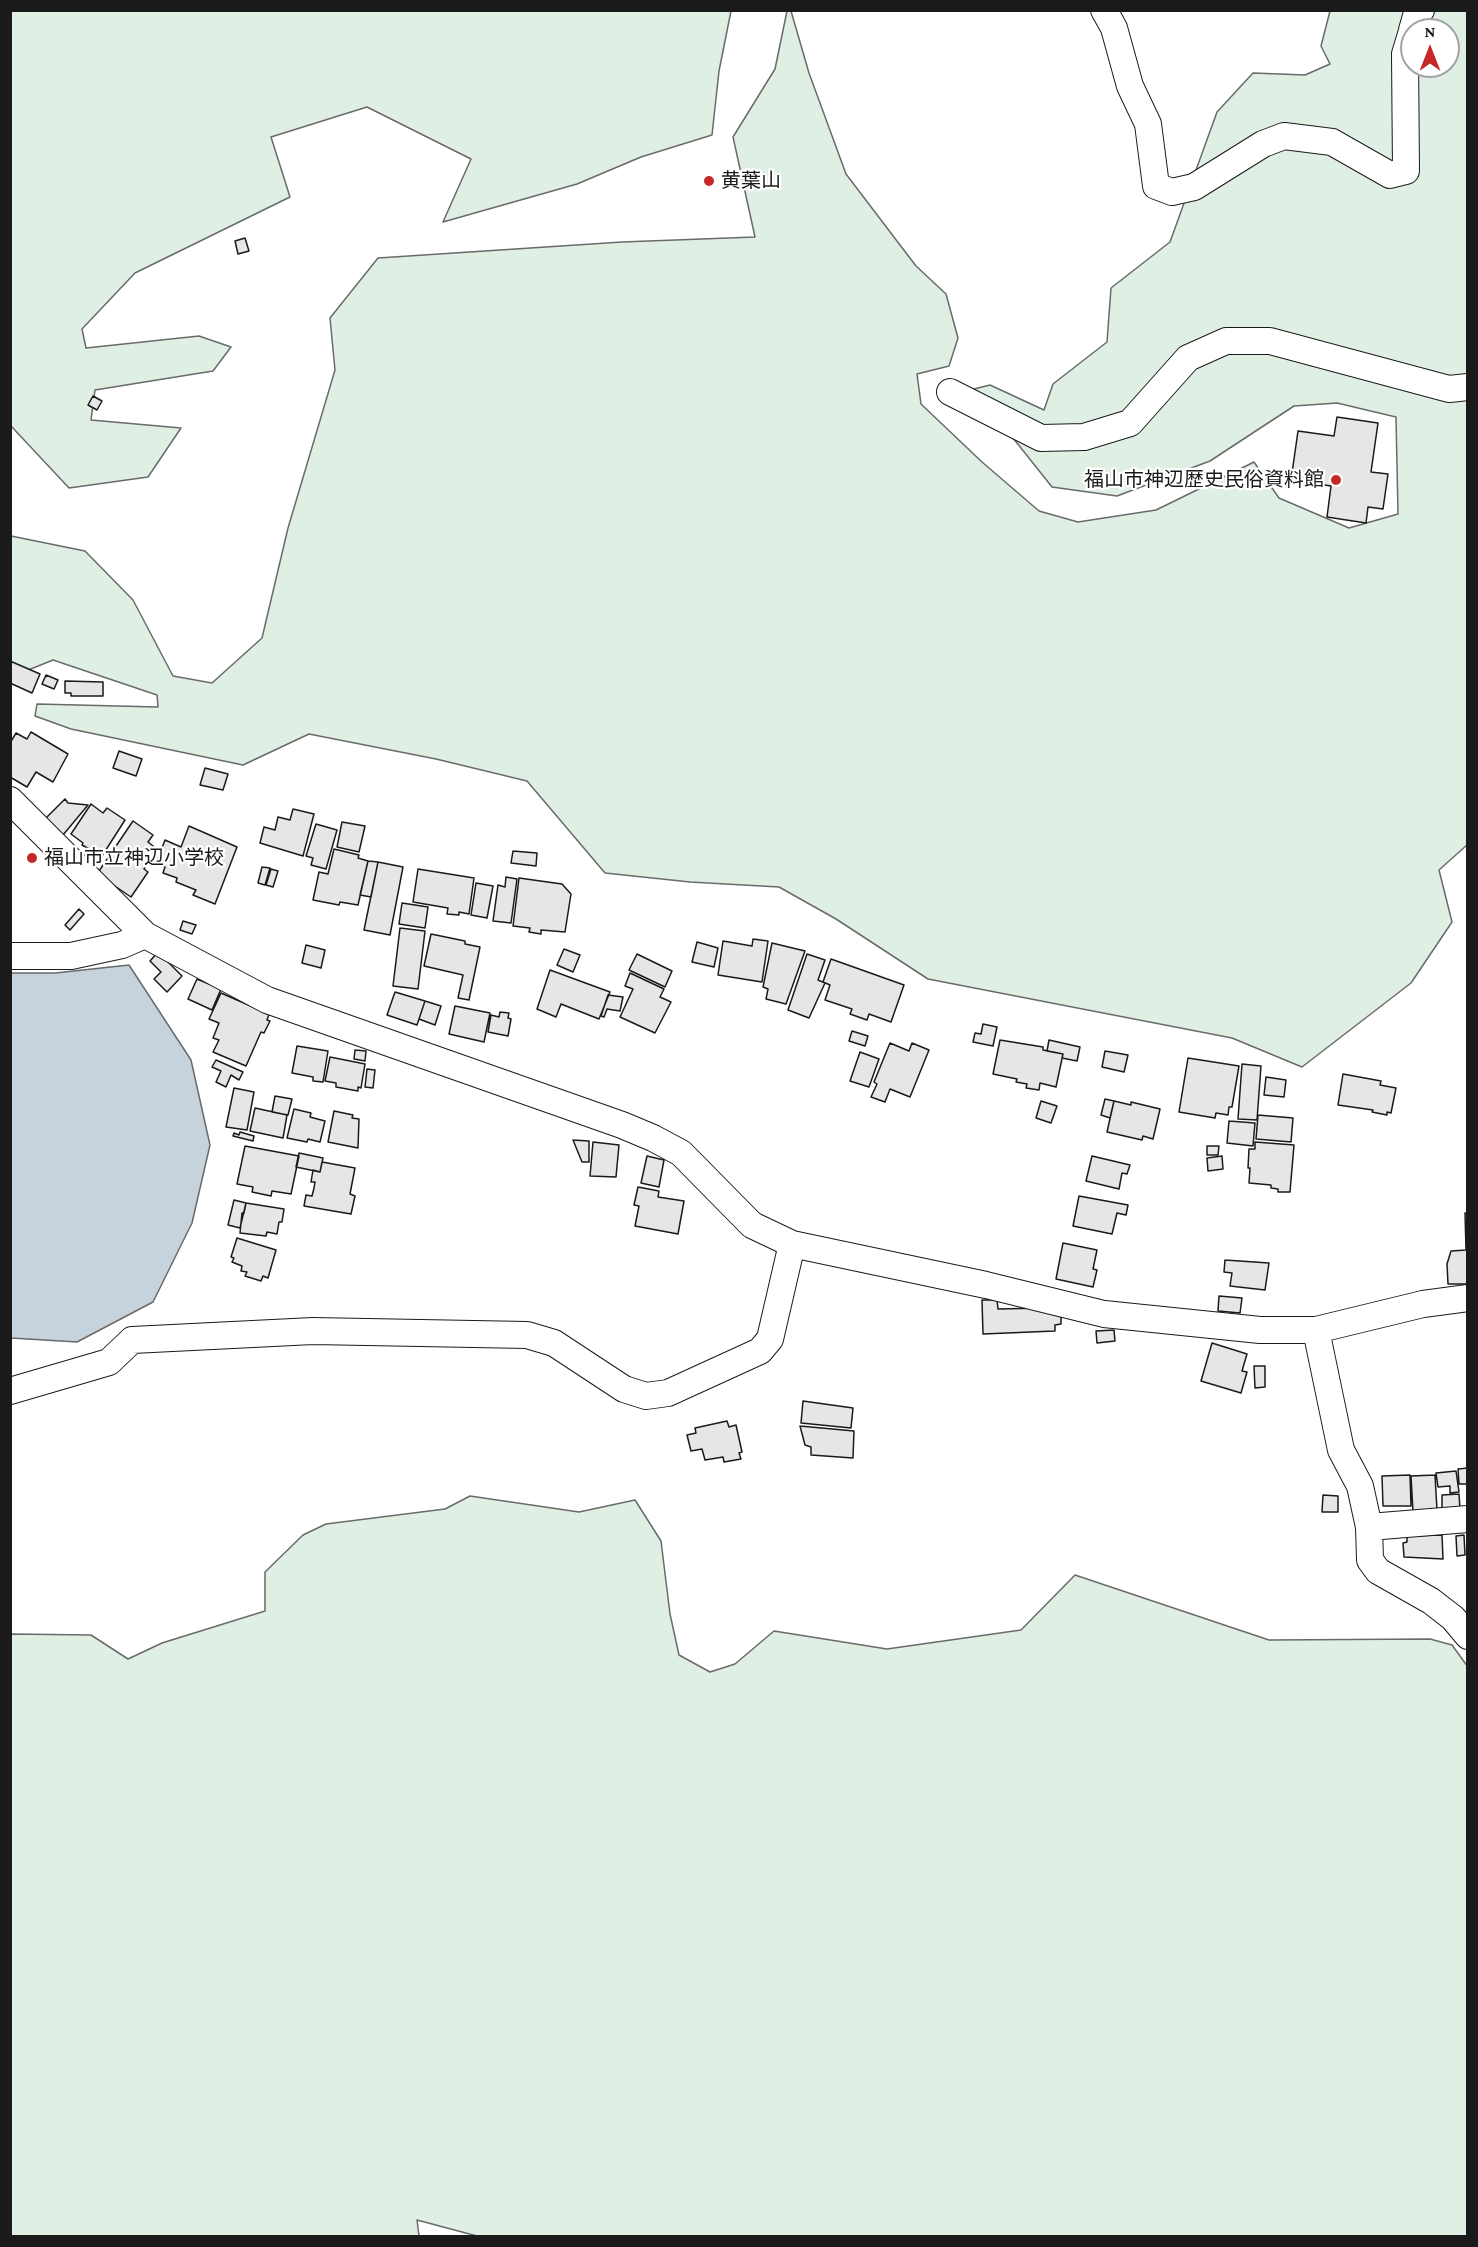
<!DOCTYPE html>
<html>
<head>
<meta charset="utf-8">
<style>
	body { margin:0 }
	#map { position:relative; width:1478px; height:2247px; overflow:hidden; background:#fff; font-family:"Crimson Pro",serif }
	canvas { display:block }
	.frame { position:absolute; inset:0; border:12px solid #1a1a1a; pointer-events:none }
	.north { position:absolute; left:1400px; top:18px; width:60px; height:60px; box-sizing:border-box; background:#fff; border:2px solid #a3a3a3; border-radius:50%; rotate:0deg; font-size:16px; font-weight:700; line-height:24px; text-align:center; color:#1a1a1a }
	.north::after { content:''; display:block; margin:auto; width:21px; height:27px; background:#c62828; clip-path:polygon(50% 0,100% 100%,50% 72%,0 100%) }
</style>
</head>
<body>
<div id="map">
<canvas width="1478" height="2247"></canvas>
<div class="frame"></div>
<div class="north">N</div>
</div>
<script>
const ctx = document.querySelector('canvas').getContext('2d');
ctx.lineJoin = 'round';
function fill(path, color) { ctx.fillStyle = color; ctx.fill(path, 'evenodd'); }
const toPath = rows => new Path2D(rows.map(r => 'M' + r).join(''));
function trace(path, color, width, dash) { ctx.strokeStyle = color; ctx.lineWidth = width; ctx.lineCap = dash ? 'butt' : 'round'; ctx.setLineDash(dash || []); ctx.stroke(path); }
function drawText(font, color, halo, rows, align = 'center') {
  ctx.font = font + ' "Crimson Pro","Noto Sans JP",serif'; ctx.lineWidth = 4.5; ctx.setLineDash([]); ctx.textBaseline = 'middle'; ctx.strokeStyle = halo; ctx.fillStyle = color; for (const [text, x, y, turn = 0] of rows) {
    ctx.save(); ctx.translate(x, y); ctx.rotate((+turn || 0) * Math.PI / 180); ctx.textAlign = isNaN(turn) ? turn : align; if (halo) ctx.strokeText(text, 0, 0); ctx.fillText(text, 0, 0); ctx.restore();
  }
}
const green = toPath([
	[10,11,731,11,719,71,712,135,641,157,577,184,443,222,471,159,367,107,271,137,290,197,135,273,82,329,86,348,199,336,231,347,213,371,95,390,91,420,181,428,148,477,69,488,11,426,10,11],
	[787,11,791,11,809,73,846,174,916,266,946,294,958,338,949,366,917,374,921,404,982,462,1039,511,1078,522,1156,510,1254,462,1279,498,1349,528,1398,514,1396,417,1337,403,1294,406,1210,461,1117,496,1052,487,974,389,990,385,1044,410,1053,384,1107,342,1111,288,1170,242,1217,112,1253,73,1305,75,1330,64,1321,46,1330,11,1467,11,1467,845,1439,870,1452,922,1411,983,1302,1067,1232,1038,928,979,836,919,779,887,690,882,605,873,527,781,436,759,309,734,243,765,71,729,35,716,37,704,158,707,157,695,53,660,21,673,11,672,11,536,85,551,133,600,173,676,212,683,262,638,288,528,335,370,330,318,378,258,622,242,755,237,733,137,775,69,787,11],
	[1412,30,1448,30,1448,66,1412,66,1412,30],
	[470,1496,579,1512,635,1500,661,1541,670,1614,679,1655,710,1672,735,1664,774,1631,887,1649,1021,1630,1075,1575,1269,1640,1430,1639,1452,1645,1468,1667,1467,2236,477,2236,417,2220,419,2236,11,2236,11,1634,91,1635,128,1659,162,1643,265,1611,265,1572,303,1535,326,1524,445,1509,470,1496]
]);
fill(green, '#e0efe3');
trace(green, '#6a6a6a', 1.5);
const water = toPath([
	[129,965,191,1060,210,1145,192,1223,153,1302,77,1342,11,1338,11,973,55,973,129,965]
]);
fill(water, '#c6d2dc');
trace(water, '#6a6a6a', 1.5);
const building = toPath([
	[245,238,249,251,238,254,235,241,245,238],
	[93,396,102,401,97,410,88,405,93,396],
	[1337,417,1378,423,1371,472,1388,474,1383,509,1368,507,1366,523,1327,517,1331,486,1291,480,1298,431,1334,436,1337,417],
	[10,661,40,674,32,693,10,683,10,661],
	[46,675,58,680,54,689,42,684,46,675],
	[65,681,103,682,103,696,71,696,71,693,65,693,65,681],
	[31,732,68,754,53,782,36,772,27,787,10,777,10,743,16,733,27,739,31,732],
	[119,751,142,759,136,776,113,768,119,751],
	[205,768,228,774,223,790,200,785,205,768],
	[65,799,68,803,88,805,63,835,46,818,65,799],
	[91,804,103,813,107,808,125,820,102,856,82,845,83,843,71,834,91,804],
	[293,809,314,814,303,856,260,843,264,827,275,830,278,817,290,820,293,809],
	[133,821,153,835,148,842,157,849,144,869,148,872,131,897,97,874,133,821],
	[342,822,365,826,359,852,337,847,342,822],
	[316,824,337,830,326,869,311,865,313,858,306,856,316,824],
	[189,826,237,847,215,904,193,895,196,890,176,882,177,878,163,873,165,867,156,864,165,840,181,847,189,826],
	[93,849,102,856,94,867,84,861,93,849],
	[334,849,359,855,358,858,368,861,358,905,340,902,339,905,313,900,319,872,328,874,334,849],
	[513,851,537,853,536,866,511,863,513,851],
	[368,861,378,862,371,897,360,895,368,861],
	[378,862,403,867,390,935,364,930,378,862],
	[262,867,270,868,265,885,258,883,262,867],
	[271,869,278,871,273,887,266,885,271,869],
	[418,869,474,878,469,914,459,912,459,915,447,914,448,908,413,902,418,869],
	[506,877,517,879,511,923,493,921,498,885,505,887,506,877],
	[519,878,562,884,571,894,565,932,541,930,541,934,529,932,530,928,513,926,519,878],
	[476,883,493,886,487,918,471,915,476,883],
	[402,903,428,907,425,928,399,924,402,903],
	[79,909,84,914,70,930,65,925,79,909],
	[183,921,196,925,192,934,180,930,183,921],
	[400,928,425,931,418,989,393,986,400,928],
	[431,934,465,941,465,944,480,947,469,1000,458,998,463,975,424,966,431,934],
	[753,939,768,941,762,982,718,975,723,941,752,946,753,939],
	[697,942,718,948,714,967,692,962,697,942],
	[772,943,805,951,786,1004,766,999,768,989,763,987,772,943],
	[306,945,325,950,321,968,302,963,306,945],
	[564,949,580,955,573,972,557,965,564,949],
	[158,952,182,976,167,992,154,979,161,972,150,961,158,952],
	[637,954,672,971,665,987,629,970,637,954],
	[807,954,825,960,818,980,825,983,809,1018,788,1010,807,954],
	[831,959,904,985,891,1022,869,1014,867,1020,850,1014,852,1009,825,1000,830,985,823,982,831,959],
	[550,970,610,992,599,1019,561,1004,556,1017,537,1009,550,970],
	[630,973,664,989,660,997,671,1002,655,1033,620,1017,633,989,625,986,630,973],
	[197,979,221,989,212,1010,188,999,197,979],
	[395,992,425,1001,417,1025,387,1015,395,992],
	[221,993,269,1014,267,1020,270,1021,264,1033,261,1032,246,1066,213,1052,219,1040,213,1038,219,1023,209,1019,221,993],
	[608,995,623,997,620,1011,607,1009,604,1017,601,1016,608,995],
	[425,1001,441,1006,435,1025,419,1019,425,1001],
	[455,1006,490,1013,484,1042,449,1034,455,1006],
	[500,1012,509,1013,508,1018,511,1019,508,1036,488,1032,491,1015,499,1017,500,1012],
	[983,1024,997,1027,993,1046,973,1042,975,1033,981,1034,983,1024],
	[852,1031,868,1036,865,1046,849,1041,852,1031],
	[1000,1040,1043,1047,1043,1050,1063,1054,1056,1087,1040,1083,1039,1090,1026,1088,1027,1084,1016,1082,1017,1079,993,1074,1000,1040],
	[1049,1040,1080,1047,1077,1061,1062,1058,1063,1054,1047,1051,1049,1040],
	[890,1043,909,1051,912,1043,929,1050,910,1097,890,1089,885,1102,871,1097,877,1084,874,1082,890,1043],
	[297,1046,328,1051,323,1082,313,1081,313,1077,292,1073,297,1046],
	[355,1050,366,1051,365,1061,354,1059,355,1050],
	[1105,1051,1128,1055,1124,1072,1102,1067,1105,1051],
	[860,1052,879,1059,869,1087,850,1081,860,1052],
	[330,1057,365,1064,361,1088,358,1087,358,1091,336,1087,336,1083,325,1081,330,1057],
	[1188,1058,1239,1066,1232,1107,1229,1107,1228,1115,1216,1113,1215,1118,1179,1112,1188,1058],
	[216,1060,243,1072,239,1080,231,1075,226,1087,216,1082,221,1071,212,1067,216,1060],
	[1242,1064,1261,1066,1257,1120,1238,1119,1242,1064],
	[367,1069,375,1070,373,1088,365,1087,367,1069],
	[1343,1074,1381,1081,1380,1085,1396,1088,1391,1113,1387,1112,1387,1115,1372,1112,1373,1110,1338,1105,1343,1074],
	[1266,1077,1286,1080,1284,1097,1264,1095,1266,1077],
	[234,1088,254,1092,247,1130,226,1127,234,1088],
	[275,1096,292,1099,288,1115,272,1112,275,1096],
	[1105,1099,1114,1101,1110,1118,1101,1115,1105,1099],
	[1041,1101,1057,1106,1051,1123,1036,1118,1041,1101],
	[1114,1101,1131,1105,1131,1102,1160,1109,1153,1139,1143,1136,1142,1140,1107,1132,1114,1101],
	[255,1108,287,1115,283,1138,250,1131,255,1108],
	[294,1109,311,1113,310,1117,325,1121,320,1142,308,1139,307,1142,287,1138,294,1109],
	[334,1111,353,1115,352,1118,359,1119,358,1148,328,1142,334,1111],
	[1258,1115,1293,1118,1291,1142,1256,1139,1258,1115],
	[1229,1121,1255,1123,1253,1146,1227,1143,1229,1121],
	[240,1132,254,1136,253,1141,233,1136,234,1133,239,1135,240,1132],
	[573,1140,589,1141,589,1162,582,1162,573,1140],
	[593,1142,619,1145,616,1177,590,1176,593,1142],
	[1255,1142,1294,1145,1290,1192,1278,1192,1278,1189,1271,1188,1271,1185,1249,1183,1250,1168,1248,1168,1249,1149,1255,1149,1255,1142],
	[245,1146,299,1156,291,1194,272,1191,271,1196,252,1192,253,1187,237,1184,245,1146],
	[1207,1146,1219,1146,1218,1155,1207,1155,1207,1146],
	[299,1153,323,1158,320,1172,296,1167,299,1153],
	[647,1156,664,1160,659,1187,641,1183,647,1156],
	[1092,1156,1130,1165,1127,1174,1122,1173,1119,1189,1086,1181,1092,1156],
	[1222,1156,1223,1169,1208,1171,1207,1158,1222,1156],
	[322,1162,355,1168,350,1194,355,1196,351,1214,304,1206,306,1195,312,1196,314,1188,315,1182,311,1182,313,1170,320,1172,322,1162],
	[638,1187,659,1191,658,1197,684,1201,678,1234,635,1226,639,1206,634,1205,638,1187],
	[1079,1196,1128,1205,1126,1215,1117,1213,1112,1234,1073,1226,1079,1196],
	[234,1200,246,1203,240,1228,228,1225,234,1200],
	[246,1203,284,1209,282,1222,279,1222,277,1234,267,1232,266,1236,240,1233,242,1213,244,1213,246,1203],
	[1465,1213,1468,1213,1468,1284,1448,1284,1447,1264,1451,1251,1466,1250,1465,1213],
	[237,1238,276,1250,268,1278,263,1276,261,1281,245,1276,247,1272,241,1271,242,1266,232,1262,234,1258,231,1257,237,1238],
	[1063,1243,1097,1250,1093,1269,1097,1270,1093,1287,1056,1279,1063,1243],
	[1225,1260,1269,1263,1265,1290,1230,1286,1232,1273,1224,1272,1225,1260],
	[1219,1296,1242,1298,1240,1313,1218,1311,1219,1296],
	[982,1300,997,1300,998,1309,1043,1308,1061,1311,1061,1324,1055,1325,1055,1331,983,1334,982,1300],
	[1114,1330,1115,1341,1097,1343,1096,1331,1114,1330],
	[1212,1343,1247,1354,1242,1371,1247,1372,1241,1393,1201,1381,1212,1343],
	[1254,1366,1265,1366,1265,1387,1255,1388,1254,1366],
	[803,1401,853,1408,851,1428,801,1423,803,1401],
	[727,1421,729,1427,736,1425,742,1452,739,1453,741,1459,724,1462,723,1457,705,1460,702,1449,691,1451,687,1435,696,1433,695,1428,727,1421],
	[800,1426,854,1431,853,1458,811,1455,811,1447,805,1445,800,1426],
	[1468,1468,1468,1484,1459,1484,1458,1469,1468,1468],
	[1456,1471,1459,1492,1450,1493,1450,1486,1438,1487,1436,1473,1456,1471],
	[1410,1475,1411,1506,1383,1506,1382,1476,1410,1475],
	[1435,1475,1437,1510,1413,1512,1411,1476,1435,1475],
	[1459,1494,1460,1509,1442,1510,1442,1495,1459,1494],
	[1323,1495,1338,1496,1338,1512,1322,1512,1323,1495],
	[1442,1535,1443,1559,1404,1557,1403,1543,1407,1542,1407,1536,1442,1535],
	[1464,1535,1465,1555,1457,1556,1456,1536,1464,1535]
]);
fill(building, '#e6e6e6');
trace(building, '#1a1a1a', 1.5);
const minor = toPath([
	[1104,10,1114,28,1130,86,1148,124,1156,186,1172,192,1194,187,1263,144,1284,136,1332,142,1390,175,1406,171,1405,54,1412,31],
	[1412,30,1416,16,1421,10],
	[950,392,1041,438,1084,437,1130,423,1188,358,1226,341,1270,341,1449,389,1468,387],
	[10,800,145,935,267,1000,622,1125,653,1138,681,1153,752,1225,792,1244,986,1285,1104,1314,1260,1330,1316,1330,1423,1304,1468,1298],
	[10,956,71,956,122,945,145,935],
	[1316,1330,1341,1450,1360,1486,1369,1527,1370,1560,1378,1571,1431,1601,1453,1618,1468,1636],
	[10,1391,109,1362,132,1340,313,1331,527,1335,554,1343,624,1389,646,1396,668,1393,760,1351,770,1339,792,1244],
	[1369,1527,1468,1519]
]);
trace(minor, '#1a1a1a', 28);
trace(minor, '#fff', 26);
for (const [x, y, r, color] of [
	[709,181,6,"#c62828"],
	[1336,480,6,"#c62828"],
	[32,858,6,"#c62828"]
]) { const dot = new Path2D(); dot.arc(x, y, r, 0, 2 * Math.PI); ctx.fillStyle = color; ctx.fill(dot); trace(dot, '#fff', 2); }
drawText('20px', '#1a1a1a', '#fff', [
	["黄葉山",721,181],
	["福山市神辺歴史民俗資料館",1324,480,"right"],
	["福山市立神辺小学校",44,858]
], 'left');
</script>
</body>
</html>
